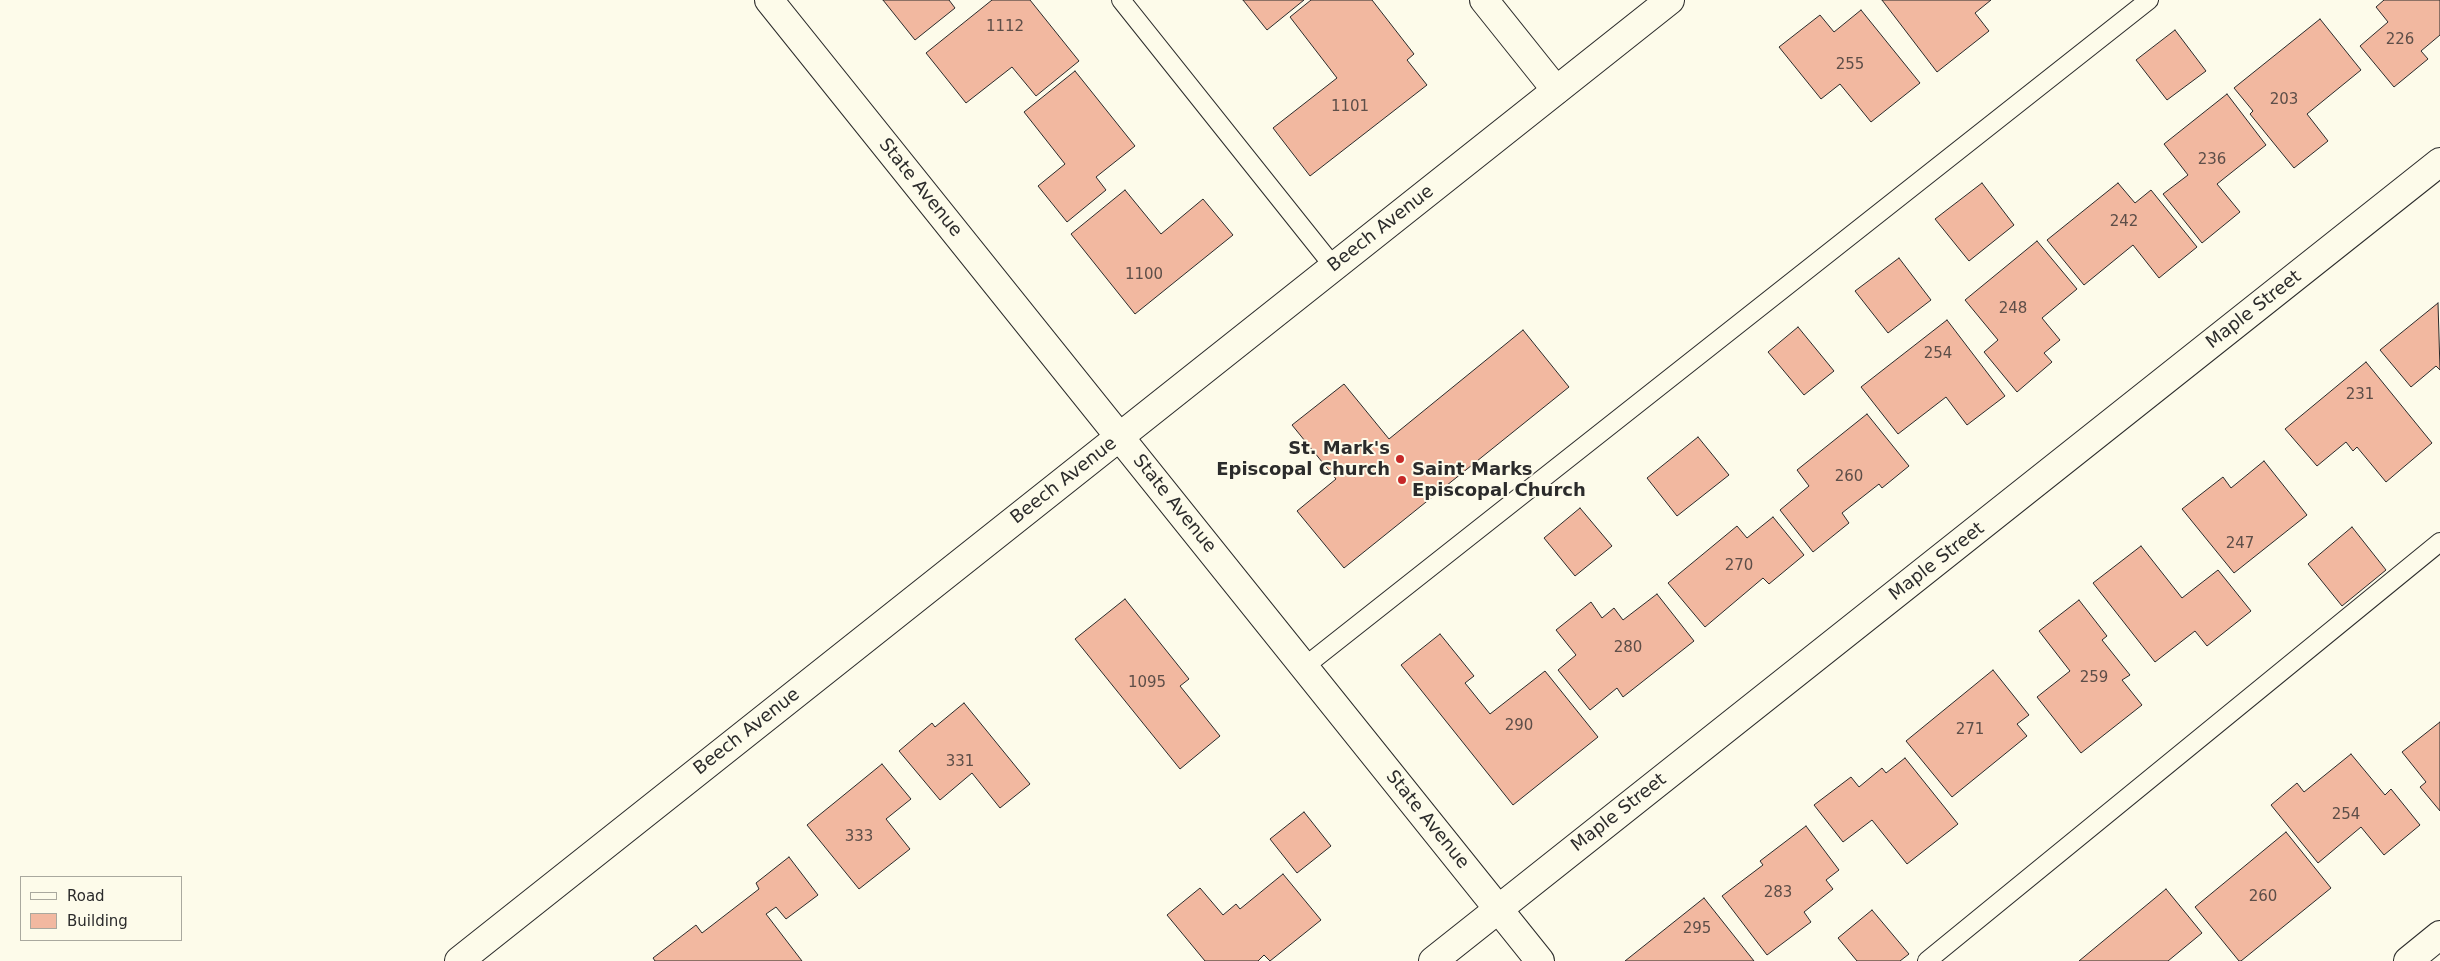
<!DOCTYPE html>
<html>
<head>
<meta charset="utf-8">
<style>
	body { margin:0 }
	#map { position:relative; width:2440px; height:961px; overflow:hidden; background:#fdfbea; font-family:"DejaVu Sans",sans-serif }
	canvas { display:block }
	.legend { position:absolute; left:20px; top:876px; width:162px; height:65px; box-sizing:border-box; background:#fdfbea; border:1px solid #a9a89e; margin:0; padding:6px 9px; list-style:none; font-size:15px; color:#2b2b2b }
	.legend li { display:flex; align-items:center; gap:10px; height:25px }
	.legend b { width:25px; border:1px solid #a9a89e }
</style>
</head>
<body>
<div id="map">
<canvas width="2440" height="961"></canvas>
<ul class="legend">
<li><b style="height:6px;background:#fdfbea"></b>Road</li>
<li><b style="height:14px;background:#f2b8a0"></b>Building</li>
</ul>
</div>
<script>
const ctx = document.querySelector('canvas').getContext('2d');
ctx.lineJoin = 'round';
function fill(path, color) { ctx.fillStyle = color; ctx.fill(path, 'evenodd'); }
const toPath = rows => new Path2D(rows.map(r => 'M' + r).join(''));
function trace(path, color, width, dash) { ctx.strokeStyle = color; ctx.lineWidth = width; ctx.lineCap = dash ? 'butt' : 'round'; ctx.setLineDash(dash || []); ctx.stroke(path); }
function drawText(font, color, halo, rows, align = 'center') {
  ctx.font = font + ' "DejaVu Sans",sans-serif'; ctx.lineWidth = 4; ctx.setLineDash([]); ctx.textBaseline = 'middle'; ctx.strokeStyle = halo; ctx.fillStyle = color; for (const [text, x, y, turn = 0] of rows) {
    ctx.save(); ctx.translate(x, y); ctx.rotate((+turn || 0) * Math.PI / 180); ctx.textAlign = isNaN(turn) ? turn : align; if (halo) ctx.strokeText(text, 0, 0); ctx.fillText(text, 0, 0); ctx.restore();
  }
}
const building = toPath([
	[883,0,949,0,955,8,915,40,883,0],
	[992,0,1030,0,1079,61,1036,96,1012,67,966,103,926,53,992,0],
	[1243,0,1304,0,1267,30,1243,0],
	[1311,0,1372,0,1414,54,1407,60,1427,85,1310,176,1273,128,1337,78,1290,17,1311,0],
	[1882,0,1991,0,1975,13,1989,31,1937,72,1882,0],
	[2384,0,2440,0,2440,35,2421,51,2428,59,2394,87,2360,46,2388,22,2376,7,2384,0],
	[1861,10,1920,83,1871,122,1840,84,1821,99,1779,47,1820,15,1834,32,1861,10],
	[2320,19,2361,70,2307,114,2328,141,2294,168,2250,114,2253,111,2234,88,2320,19],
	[2175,30,2206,71,2167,100,2136,60,2175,30],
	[1075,71,1135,146,1096,177,1106,190,1067,222,1038,186,1065,164,1024,112,1075,71],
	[2227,94,2266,145,2217,184,2240,212,2202,243,2163,194,2188,175,2164,144,2227,94],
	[1982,183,2014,225,1969,261,1935,219,1982,183],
	[2118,183,2135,203,2151,190,2197,247,2159,278,2133,245,2084,285,2047,240,2118,183],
	[1125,190,1161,234,1203,199,1233,235,1135,314,1071,234,1125,190],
	[2037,241,2077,289,2042,318,2060,340,2044,353,2052,362,2017,392,1984,352,1998,340,1965,300,2037,241],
	[1899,258,1931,300,1888,333,1855,291,1899,258],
	[2438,303,2440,370,2436,366,2411,387,2380,350,2438,303],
	[1947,320,2005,396,1967,425,1946,397,1898,434,1861,387,1947,320],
	[1798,327,1834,371,1804,395,1768,352,1798,327],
	[1523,330,1569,387,1344,568,1297,511,1336,479,1292,425,1344,384,1389,439,1523,330],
	[2366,362,2432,443,2386,482,2357,447,2353,451,2346,442,2317,466,2285,429,2366,362],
	[1867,414,1909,466,1882,488,1879,484,1842,513,1849,523,1813,552,1780,510,1809,486,1797,470,1867,414],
	[1698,437,1729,475,1677,516,1647,478,1698,437],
	[2264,461,2307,515,2234,573,2182,509,2223,477,2231,488,2264,461],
	[1580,508,1612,546,1575,576,1544,538,1580,508],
	[1773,517,1804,555,1769,584,1763,578,1705,627,1668,583,1737,526,1747,538,1773,517],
	[2352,527,2386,570,2342,606,2308,564,2352,527],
	[2141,546,2182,598,2218,570,2251,611,2207,646,2195,631,2155,662,2093,583,2141,546],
	[1657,594,1694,641,1623,697,1617,688,1590,710,1558,670,1576,655,1556,630,1591,602,1602,618,1614,608,1623,620,1657,594],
	[1125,599,1189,679,1180,686,1220,736,1180,769,1075,639,1125,599],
	[2079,600,2107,636,2102,640,2130,675,2122,680,2142,705,2081,753,2037,697,2070,671,2039,631,2079,600],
	[1440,634,1474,676,1465,683,1490,714,1545,671,1598,737,1513,805,1401,665,1440,634],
	[1993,670,2029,715,2017,724,2027,736,1952,797,1906,741,1993,670],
	[964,703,1030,784,1000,808,972,773,940,800,899,751,932,723,935,727,964,703],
	[2440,722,2440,811,2420,787,2426,782,2402,752,2440,722],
	[2351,754,2385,795,2391,789,2420,825,2384,855,2361,827,2318,863,2271,805,2297,783,2304,792,2351,754],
	[1905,758,1958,824,1907,864,1872,820,1843,842,1814,805,1851,777,1859,787,1882,768,1886,773,1905,758],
	[882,764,911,799,886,819,910,849,859,889,807,825,882,764],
	[1304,812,1331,846,1297,873,1270,839,1304,812],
	[1806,826,1839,870,1826,880,1833,889,1804,912,1811,922,1767,955,1722,896,1763,865,1760,861,1806,826],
	[2286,832,2331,888,2241,961,2239,961,2195,907,2286,832],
	[789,857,818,895,786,919,776,907,766,914,802,961,655,961,653,958,696,925,702,933,759,889,756,883,789,857],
	[1283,874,1321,920,1270,961,1264,955,1258,961,1205,961,1167,915,1200,888,1223,915,1236,904,1240,909,1283,874],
	[2166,889,2202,933,2168,961,2079,961,2166,889],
	[1704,898,1754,961,1625,961,1704,898],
	[1872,910,1909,954,1900,961,1857,961,1838,938,1872,910]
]);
fill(building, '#f2b8a0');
trace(building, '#2b2b2b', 1);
const lane = toPath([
	[1121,0,1334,267],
	[1304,667,2149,0],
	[1927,961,2440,542]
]);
const street = toPath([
	[769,0,1540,961],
	[1484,0,1556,90],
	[1433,961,2440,162],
	[2408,961,2440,935]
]);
const secondary = toPath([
	[459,961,1670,0]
]);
trace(lane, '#2b2b2b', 20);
trace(street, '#2b2b2b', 30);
trace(secondary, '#2b2b2b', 30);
trace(lane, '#fdfbea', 18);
trace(street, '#fdfbea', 28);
trace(secondary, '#fdfbea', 28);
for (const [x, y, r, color] of [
	[1400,459,5,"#c62828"],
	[1402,480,5,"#c62828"]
]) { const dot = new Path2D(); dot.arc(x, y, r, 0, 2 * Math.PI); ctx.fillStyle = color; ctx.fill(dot); trace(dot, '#fdfbea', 2); }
drawText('15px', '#5d4e48', null, [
	["1112",1005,27],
	["226",2400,40],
	["255",1850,65],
	["203",2284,100],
	["1101",1350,107],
	["236",2212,160],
	["242",2124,222],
	["1100",1144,275],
	["248",2013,309],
	["254",1938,354],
	["231",2360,395],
	["260",1849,477],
	["247",2240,544],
	["270",1739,566],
	["280",1628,648],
	["259",2094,678],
	["1095",1147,683],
	["290",1519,726],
	["271",1970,730],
	["331",960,762],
	["254",2346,815],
	["333",859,837],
	["283",1778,893],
	["260",2263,897],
	["295",1697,929]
]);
drawText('18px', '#2b2b2b', '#fdfbea', [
	["State Avenue",920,188,51],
	["Beech Avenue",1381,229,-38],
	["Maple Street",2254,310,-38],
	["Beech Avenue",1064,481,-38],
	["State Avenue",1174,504,51],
	["Maple Street",1937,562,-38],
	["Beech Avenue",747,732,-38],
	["Maple Street",1619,813,-38],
	["State Avenue",1427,820,51]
]);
drawText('bold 18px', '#2b2b2b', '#fdfbea', [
	["St. Mark's",1390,449],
	["Episcopal Church",1390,470],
	["Saint Marks",1412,470,"left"],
	["Episcopal Church",1412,491,"left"]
], 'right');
</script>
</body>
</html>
